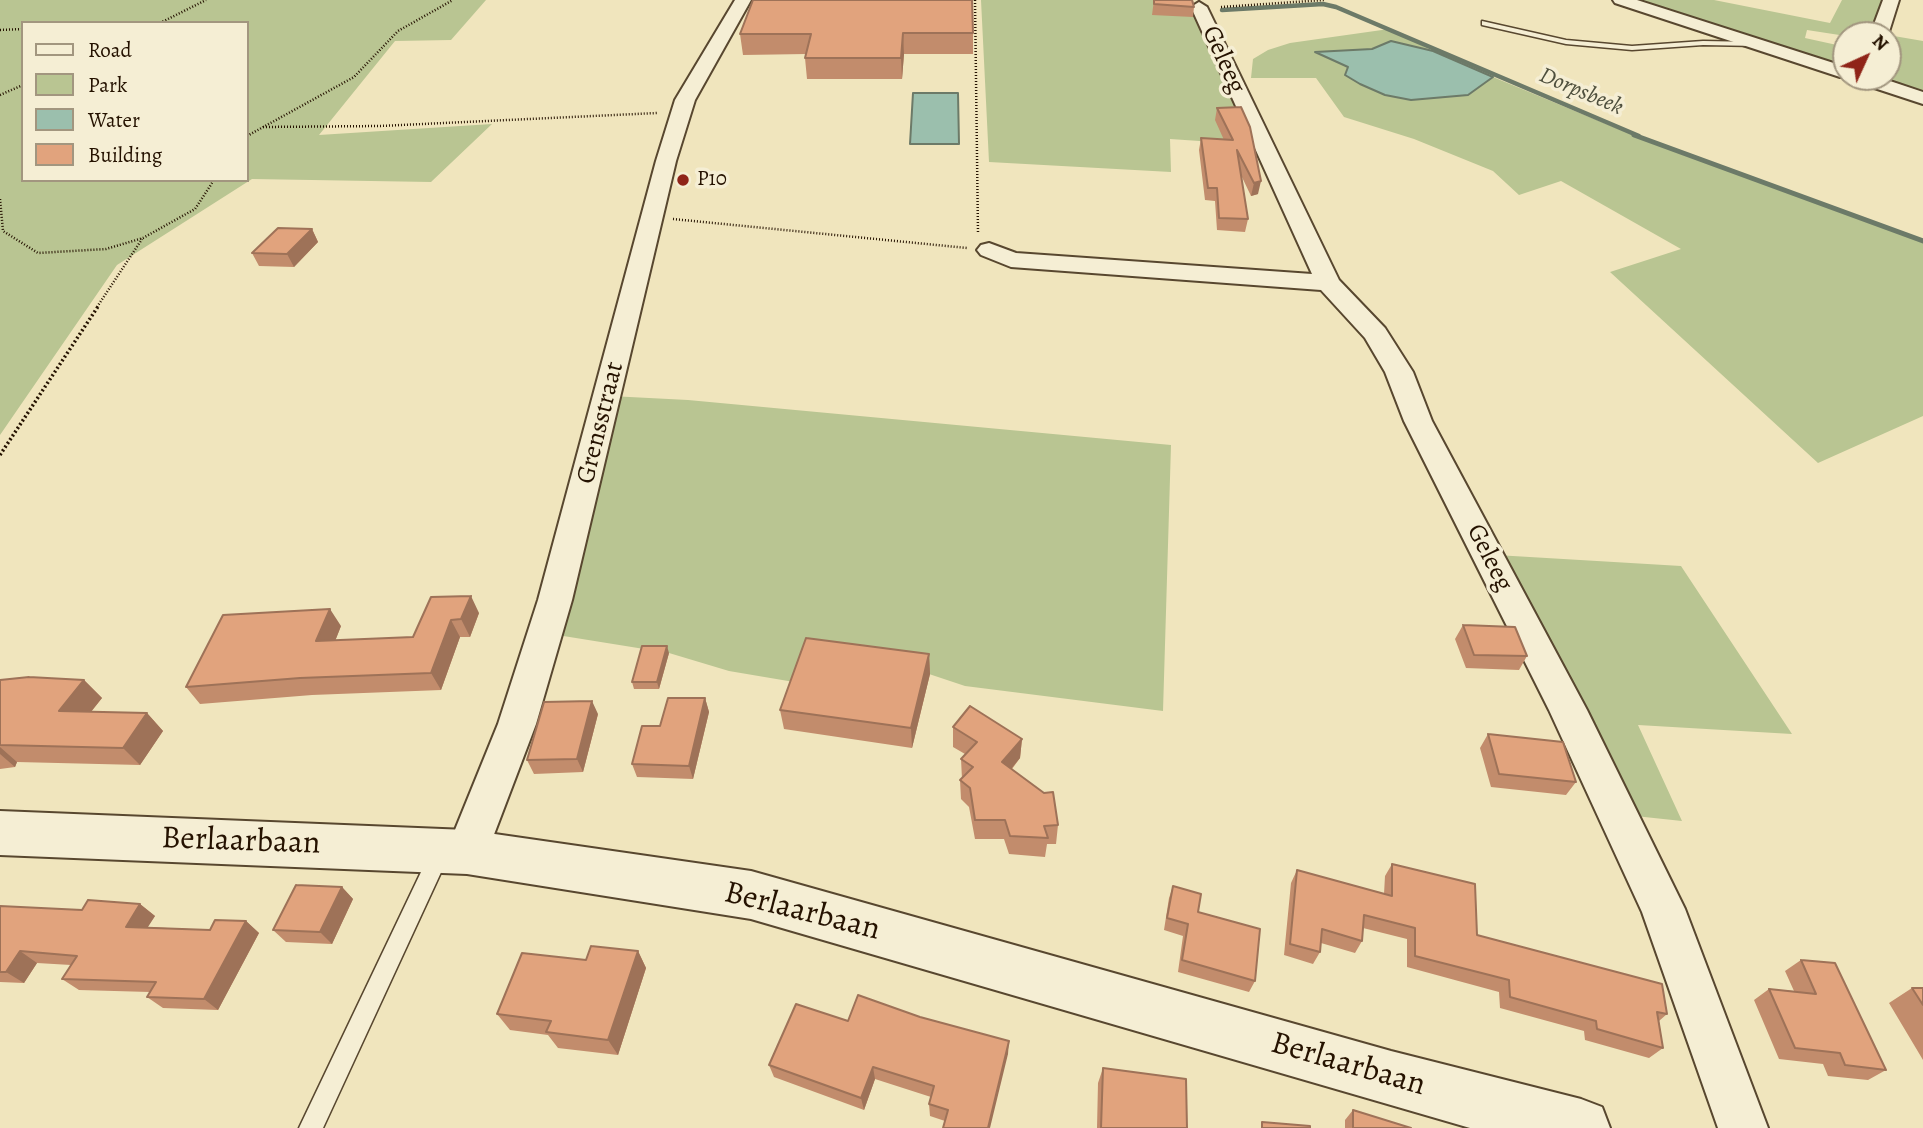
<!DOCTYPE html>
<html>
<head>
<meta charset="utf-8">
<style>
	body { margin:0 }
	#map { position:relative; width:1923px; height:1128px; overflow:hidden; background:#f0e5bd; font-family:Alegreya,serif }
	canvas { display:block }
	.legend { position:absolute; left:21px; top:21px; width:228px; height:161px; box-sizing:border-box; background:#f5eed4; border:2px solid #a2967f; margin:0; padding:9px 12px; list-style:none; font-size:21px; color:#251200 }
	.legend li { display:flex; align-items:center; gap:14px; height:35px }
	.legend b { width:35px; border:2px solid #a2967f }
	.north { position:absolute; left:1832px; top:21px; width:70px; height:70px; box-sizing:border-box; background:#f5eed4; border:2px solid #a2967f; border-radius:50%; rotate:45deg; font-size:19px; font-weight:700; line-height:28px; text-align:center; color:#251200 }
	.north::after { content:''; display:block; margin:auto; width:24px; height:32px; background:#8f2418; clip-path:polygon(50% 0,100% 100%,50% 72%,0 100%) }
</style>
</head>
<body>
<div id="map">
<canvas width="1923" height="1128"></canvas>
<ul class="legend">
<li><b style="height:9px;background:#f5eed4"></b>Road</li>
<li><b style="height:19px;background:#b9c592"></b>Park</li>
<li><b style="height:19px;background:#9bbfad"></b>Water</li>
<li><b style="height:19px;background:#e1a37d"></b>Building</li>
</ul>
<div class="north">N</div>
</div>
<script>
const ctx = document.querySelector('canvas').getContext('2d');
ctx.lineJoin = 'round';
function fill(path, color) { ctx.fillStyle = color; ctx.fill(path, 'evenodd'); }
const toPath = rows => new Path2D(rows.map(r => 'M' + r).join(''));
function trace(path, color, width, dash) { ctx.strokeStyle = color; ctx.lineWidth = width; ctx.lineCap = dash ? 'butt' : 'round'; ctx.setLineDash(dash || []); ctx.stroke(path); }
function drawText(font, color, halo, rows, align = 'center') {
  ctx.font = font + ' Alegreya,serif'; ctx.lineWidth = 7; ctx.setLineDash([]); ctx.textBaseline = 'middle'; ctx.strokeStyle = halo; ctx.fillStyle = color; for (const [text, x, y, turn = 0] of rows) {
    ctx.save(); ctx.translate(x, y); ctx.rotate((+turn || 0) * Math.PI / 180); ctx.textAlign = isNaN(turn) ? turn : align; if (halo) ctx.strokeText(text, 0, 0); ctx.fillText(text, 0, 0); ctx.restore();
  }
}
fill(toPath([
	[0,0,486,0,451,40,395,41,319,135,492,124,431,182,252,179,117,265,0,435],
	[23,23,247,23,247,180,23,180],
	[981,0,1166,0,1197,9,1259,145,1170,139,1171,172,989,162],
	[1628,0,1714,0,1830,23,1842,0,1897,0,1888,35,1846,36,1807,30,1805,38,1846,47,1846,70],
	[1389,29,1433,51,1391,41,1372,49,1317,52,1348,67,1345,75,1360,84,1385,95,1411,100,1468,95,1493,77,1611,126,1923,241,1923,416,1818,463,1610,272,1681,249,1561,181,1519,195,1493,171,1414,139,1344,117,1316,78,1251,78,1253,59,1268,50,1290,43],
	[1888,35,1923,41,1923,95,1868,77,1888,77],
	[610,396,688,400,1171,445,1163,711,965,686,929,674,800,683,729,671,669,653,551,634],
	[1496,555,1681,566,1792,734,1638,725,1682,821,1635,816]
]), '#b9c592');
const water = toPath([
	[1391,41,1433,51,1493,77,1468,95,1411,100,1385,95,1360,84,1345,75,1348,67,1315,52,1372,49,1391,41],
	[913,93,958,93,959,144,910,144,913,93]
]);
fill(water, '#9bbfad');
trace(water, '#6c7a68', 2);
trace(toPath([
	[1222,10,1323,4,1336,7,1639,136]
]), '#6c7a68', 4.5);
trace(toPath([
	[1634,135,1923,241]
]), '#6c7a68', 5);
const service = toPath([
	[1482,21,1566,40,1632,46,1703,41,1758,42,1762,44,1758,46,1703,45,1632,50,1566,44,1482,25,1482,21],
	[439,846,446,849,449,855,323,1128,299,1128,432,849,439,846]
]);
const minor = toPath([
	[735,0,751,0,695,100,676,161,572,600,536,724,482,866,467,871,452,866,446,852,498,724,538,600,656,161,675,100,735,0],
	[1613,0,1637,0,1846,67,1846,77,1878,77,1923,92,1923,104,1853,81,1851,77,1840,77,1615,3,1613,0],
	[1883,0,1899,0,1888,35,1870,35,1883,0],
	[1199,2,1207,7,1339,280,1385,328,1413,372,1432,421,1587,710,1685,909,1768,1128,1718,1128,1642,912,1549,710,1404,421,1385,372,1365,338,1321,290,1011,267,981,255,977,250,981,245,989,243,1016,253,1312,274,1191,7,1199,2]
]);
const tertiary = toPath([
	[0,811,467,830,751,871,1391,1051,1581,1099,1602,1107,1610,1128,1470,1128,751,919,467,874,0,855,0,811]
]);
trace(service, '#58472f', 3);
trace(minor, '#58472f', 4);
trace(tertiary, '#58472f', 4);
trace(toPath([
	[975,0,978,233],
	[1221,7,1324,0],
	[160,23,206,0],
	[0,30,23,29],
	[0,95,23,85],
	[263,127,380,126,657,113],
	[247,136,354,77,398,31,453,0],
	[0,199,3,231,38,253,106,249,143,238,195,209,214,180],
	[673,219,967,248],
	[97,307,142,239]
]), '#251200', 2.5, [1, 2]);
trace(toPath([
	[0,455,99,305]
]), '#251200', 3.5, [2, 2.5]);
fill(service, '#f5eed4');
fill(minor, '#f5eed4');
fill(tertiary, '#f5eed4');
fill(toPath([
	[1154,0,1193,0,1194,7,1193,17,1152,15],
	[973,33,973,54,904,54,902,79,807,79,805,58,806,54,743,55,740,34],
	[1241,107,1258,194,1251,196,1241,175,1248,219,1245,232,1217,230,1215,201,1205,200,1199,150,1201,138,1224,140,1215,120,1217,108],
	[312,229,318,242,294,267,259,266,252,253],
	[431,597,479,613,470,637,460,637,441,690,312,695,200,704,186,687,341,626,335,641,413,637],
	[1463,625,1527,656,1519,670,1466,668,1455,639],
	[669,653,659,689,634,689,632,682],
	[929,654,930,674,912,748,784,729,780,710],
	[0,680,84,680,102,698,91,712,147,713,163,731,140,765,17,762,15,767,0,769],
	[705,698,709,712,693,779,637,777,632,764,660,726],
	[598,714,583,772,534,774,527,760],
	[953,727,1022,739,1020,758,1012,769,1058,825,1056,844,1047,844,1045,857,1009,854,1004,839,975,839,969,807,961,799,960,780,962,779,961,759,965,754,953,747],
	[1488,734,1576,782,1566,795,1491,787,1480,748],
	[1392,864,1477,935,1667,1014,1659,1021,1663,1048,1649,1058,1585,1040,1584,1031,1500,1008,1499,992,1407,967,1407,939,1363,928,1362,941,1355,953,1321,943,1320,952,1313,964,1284,955,1291,883,1297,870,1384,894,1385,876],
	[1173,886,1198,912,1255,981,1249,992,1178,972,1183,936,1164,930,1169,898],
	[342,887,353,899,332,944,286,942,273,930],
	[140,904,155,916,147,927,210,930,246,921,259,933,218,1010,163,1008,147,997,150,992,79,990,62,979,71,965,37,963,24,983,0,982,0,906,82,910],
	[638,951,646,968,618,1055,558,1048,548,1035,510,1030,497,1014,586,960],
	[1801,960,1886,1070,1868,1080,1828,1076,1823,1064,1779,1059,1754,1000,1769,989,1794,991,1785,971],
	[1912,988,1923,988,1923,1060,1889,1003],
	[1008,1054,945,1121,930,1116,929,1104,931,1097,875,1079,864,1110,774,1077,769,1065],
	[1103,1068,1187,1128,1097,1128,1098,1083],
	[1353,1110,1411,1128,1345,1128,1345,1120]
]), '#c28c6c');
fill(toPath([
	[903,33,904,54,902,79,901,58],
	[1261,181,1258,194,1251,196,1254,183],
	[312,229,318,242,294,267,287,254],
	[471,596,479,613,470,637,461,619],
	[330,609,341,626,328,659,316,641],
	[451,620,460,637,441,690,431,673],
	[667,646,669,653,659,689,657,682],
	[929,654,930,674,912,748,911,728],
	[84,680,102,698,77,729,59,711],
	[705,698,709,712,693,779,689,766],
	[592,701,598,714,583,772,577,759],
	[147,713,163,731,140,765,123,748],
	[1022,739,1020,758,1001,781,1002,762],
	[0,747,17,762,15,767,0,754],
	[342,887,353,899,332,944,320,932],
	[140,904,155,916,141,938,126,927],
	[246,921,259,933,218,1010,204,999],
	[20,951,37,963,24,983,6,972],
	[638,951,646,968,618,1055,608,1040],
	[1009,1041,1008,1054,990,1128,988,1128],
	[873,1067,875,1079,864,1110,861,1098]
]), '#9e7258');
const building = toPath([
	[753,0,972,0,973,33,903,33,901,58,805,58,811,34,740,34,753,0],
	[1154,0,1192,0,1194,7,1154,4,1154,0],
	[1241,107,1250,127,1261,181,1254,183,1237,150,1248,219,1219,218,1217,188,1208,188,1201,138,1233,140,1217,108,1241,107],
	[278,228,312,229,287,254,252,253,278,228],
	[471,596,461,619,451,620,431,673,300,678,186,687,223,615,330,609,316,641,413,637,431,597,471,596],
	[1463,625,1515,627,1527,656,1474,655,1463,625],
	[806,638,929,654,911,728,780,710,806,638],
	[642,646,667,646,657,682,632,682,642,646],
	[29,677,84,680,59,711,147,713,123,748,0,745,0,680,29,677],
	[668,698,705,698,689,766,632,764,642,726,660,726,668,698],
	[592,701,577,759,527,760,544,702,592,701],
	[970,706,1022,739,1002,762,1044,793,1053,792,1058,825,1044,826,1048,838,1010,836,1005,820,975,820,970,788,960,780,973,767,961,759,977,742,953,727,970,706],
	[1488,734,1563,742,1576,782,1499,774,1488,734],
	[1392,864,1475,884,1477,935,1662,984,1667,1014,1657,1012,1663,1048,1597,1029,1596,1021,1510,997,1509,980,1415,956,1415,928,1364,915,1362,941,1322,929,1320,952,1290,944,1297,870,1392,896,1392,864],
	[296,885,342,887,320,932,273,930,296,885],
	[1173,886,1201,894,1198,912,1260,929,1255,981,1182,960,1188,924,1167,918,1173,886],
	[88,900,140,904,126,927,210,930,215,920,246,921,204,999,147,997,156,982,62,979,77,956,20,951,6,972,0,972,0,906,82,910,88,900],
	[591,946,638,951,608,1040,546,1032,551,1021,497,1014,522,953,586,960,591,946],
	[1801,960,1835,963,1886,1070,1845,1065,1840,1053,1795,1048,1769,989,1816,994,1801,960],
	[1912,988,1923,988,1923,1005,1912,988],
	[858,995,920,1017,1009,1041,988,1128,943,1128,948,1110,929,1104,934,1086,873,1067,861,1098,769,1065,796,1004,848,1021,858,995],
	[1103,1068,1186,1079,1187,1128,1101,1128,1103,1068],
	[1353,1110,1411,1128,1353,1128,1353,1110],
	[1262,1122,1310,1126,1310,1128,1262,1128,1262,1122]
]);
fill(building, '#e1a37d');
trace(building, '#9e7258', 2);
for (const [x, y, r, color] of [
	[683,180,7,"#8f2418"]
]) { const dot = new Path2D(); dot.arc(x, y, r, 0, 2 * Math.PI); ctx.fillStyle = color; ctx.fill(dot); trace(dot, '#f5eed4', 2.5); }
drawText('21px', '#251200', '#f5eed4', [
	["P10",697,180]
], 'left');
drawText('italic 23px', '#4e4f3d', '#f5eed4', [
	["Dorpsbeek",1581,92,23]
]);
drawText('26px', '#251200', '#f5eed4', [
	["Geleeg",1223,60,66],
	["Grensstraat",601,423,-76],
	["Geleeg",1489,558,63]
]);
drawText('32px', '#251200', '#f5eed4', [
	["Berlaarbaan",241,842,2],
	["Berlaarbaan",802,912,14],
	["Berlaarbaan",1348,1065,16]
]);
</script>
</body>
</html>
